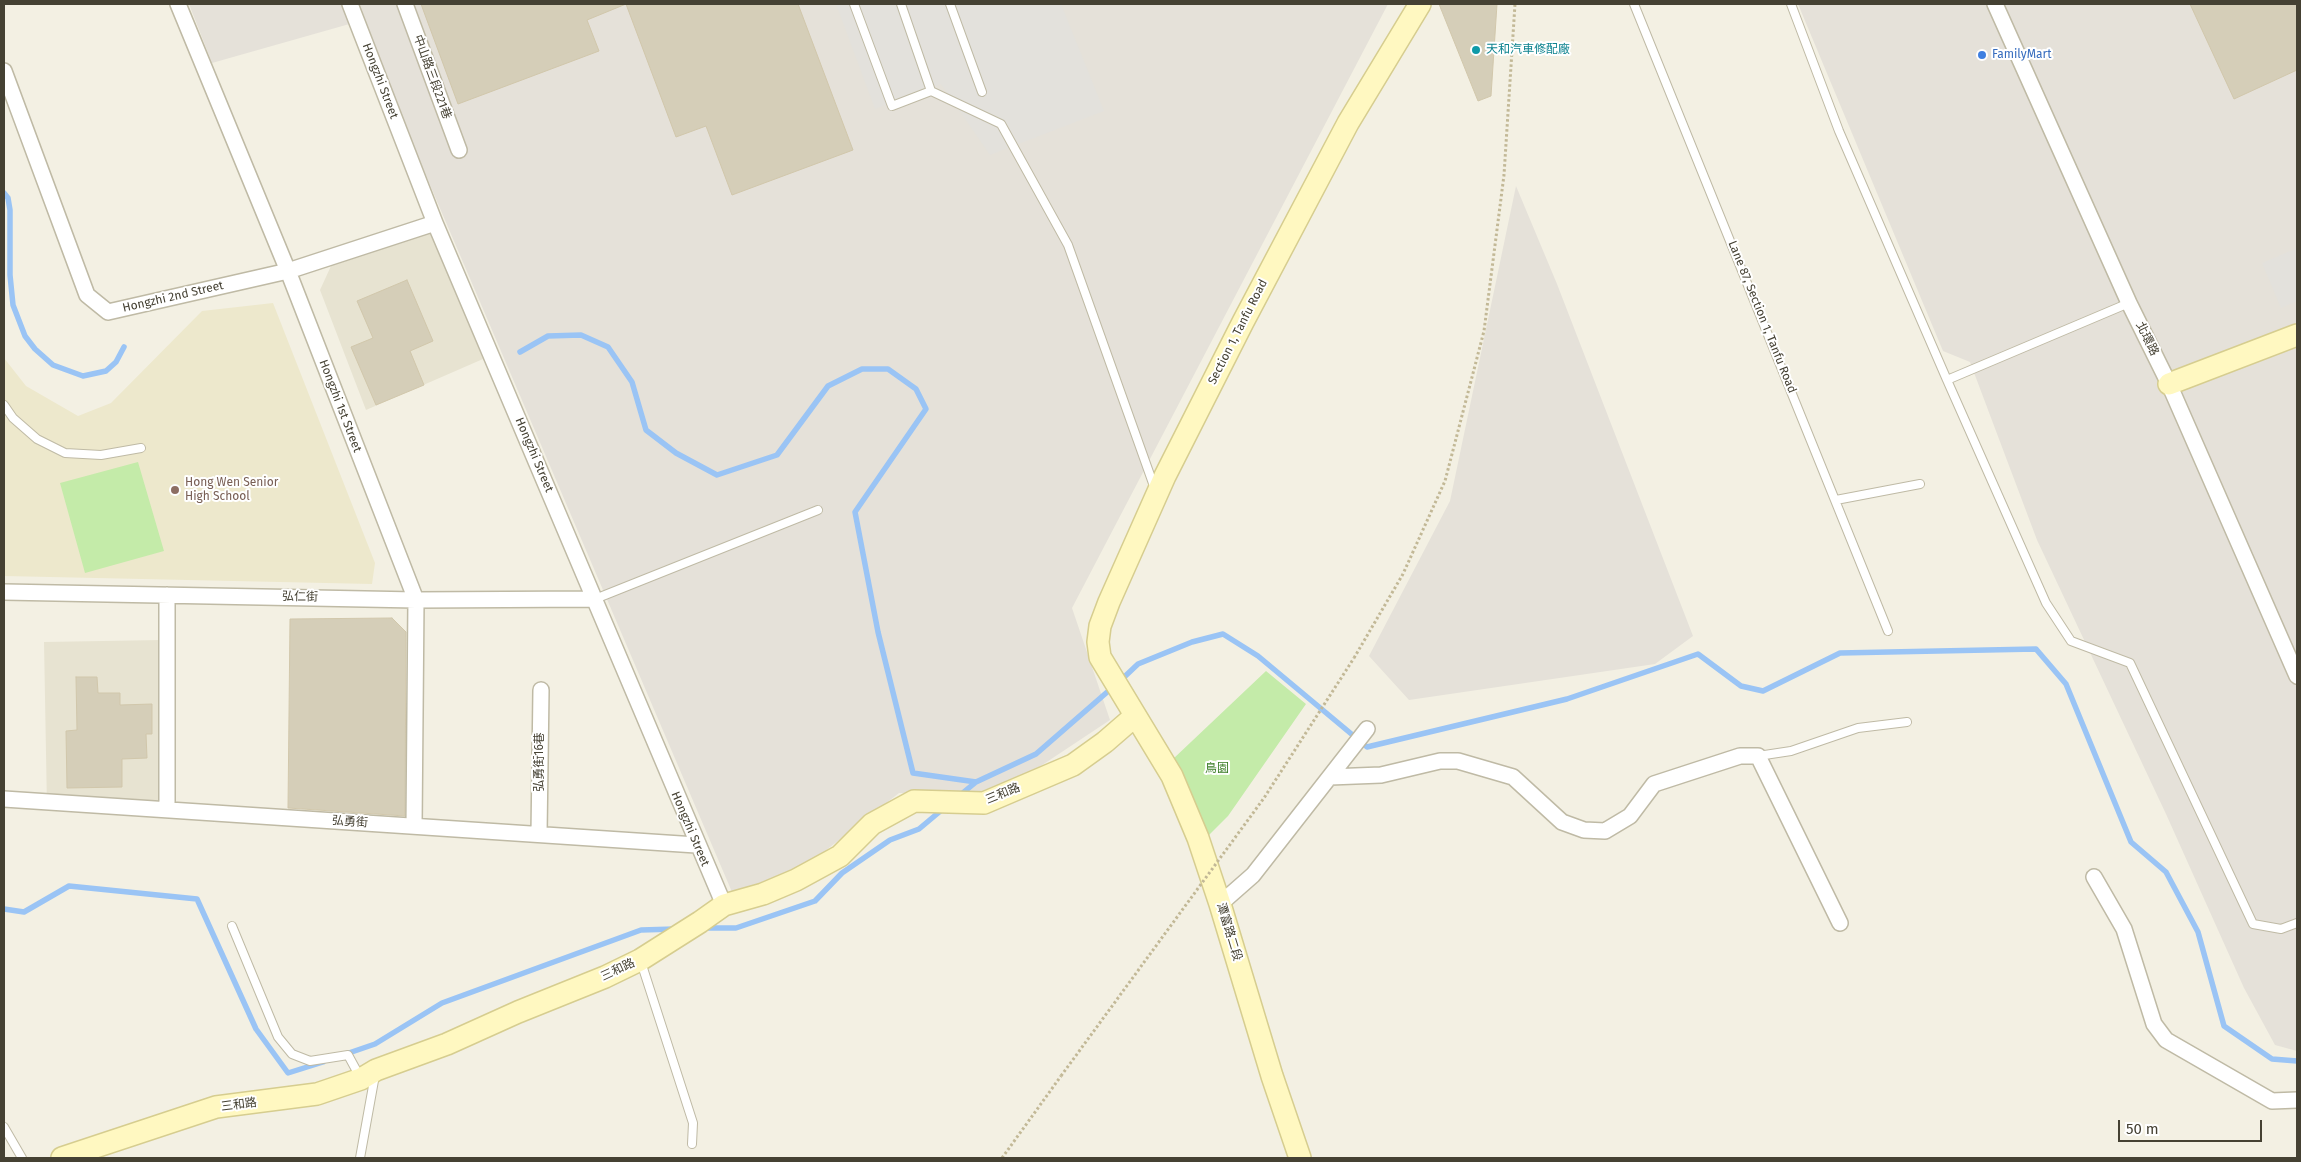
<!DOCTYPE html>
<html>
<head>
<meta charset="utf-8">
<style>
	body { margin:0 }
	#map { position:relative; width:2301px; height:1162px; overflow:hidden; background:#f3f0e3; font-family:"Fira Sans",sans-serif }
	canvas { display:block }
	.frame { position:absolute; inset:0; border:5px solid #454133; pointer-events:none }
	.scale { position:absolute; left:2118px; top:1120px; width:144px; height:22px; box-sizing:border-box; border:2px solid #454133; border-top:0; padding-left:6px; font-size:15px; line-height:18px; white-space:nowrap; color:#454133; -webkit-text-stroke:4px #fff; paint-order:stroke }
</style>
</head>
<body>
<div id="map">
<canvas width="2301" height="1162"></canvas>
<div class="frame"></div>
<div class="scale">50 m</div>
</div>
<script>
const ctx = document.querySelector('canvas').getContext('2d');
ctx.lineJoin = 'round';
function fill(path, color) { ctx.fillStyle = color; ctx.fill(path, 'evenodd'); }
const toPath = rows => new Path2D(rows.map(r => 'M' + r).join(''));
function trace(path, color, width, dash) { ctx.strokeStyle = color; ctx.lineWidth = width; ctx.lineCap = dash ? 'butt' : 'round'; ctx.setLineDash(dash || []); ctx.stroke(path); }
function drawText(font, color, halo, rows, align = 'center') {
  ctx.font = font + ' "Fira Sans","Noto Sans TC",sans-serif'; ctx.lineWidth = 4; ctx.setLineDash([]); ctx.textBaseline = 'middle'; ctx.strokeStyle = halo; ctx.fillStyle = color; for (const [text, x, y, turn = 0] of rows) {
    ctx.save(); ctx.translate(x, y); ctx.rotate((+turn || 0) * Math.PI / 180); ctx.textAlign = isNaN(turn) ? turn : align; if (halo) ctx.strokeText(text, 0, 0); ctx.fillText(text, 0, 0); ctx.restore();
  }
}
fill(toPath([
	[432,232,483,359,366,410,320,290,331,266],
	[162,640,165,806,47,808,44,642]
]), '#e7e3d1');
fill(toPath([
	[189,4,1388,4,1072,608,1110,720,1000,793,899,793,802,869,732,892,360,21,212,63],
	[1798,4,2297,4,2297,1051,2275,1045,2244,988,2166,814,2037,540,1970,362,1943,351],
	[1516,186,1557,284,1693,636,1655,664,1409,700,1369,656,1450,501]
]), '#e5e1d9');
fill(toPath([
	[273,303,375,563,372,584,4,576,4,358,26,386,78,416,111,403,202,311]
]), '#ede8cc');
fill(toPath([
	[138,462,164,551,85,573,60,483],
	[1266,671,1306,704,1228,816,1206,838,1173,759]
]), '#c4eba9');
fill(toPath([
	[836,4,1061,4,1104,111,990,155,941,84,875,109],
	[2297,248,2297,301,2281,308,2262,263]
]), '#e3e1dc');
trace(toPath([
	[4,193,8,198,10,210,10,275,13,305,25,336,35,349,53,365,83,376,106,371,116,362,124,347],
	[520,352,548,336,581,335,608,347,632,382,646,430,676,453,717,475,777,455,828,386,862,369,888,369,916,389,926,409,855,512,878,632,913,773,976,782,1036,754,1113,687],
	[1120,681,1138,664,1192,642,1223,634,1258,656,1367,747,1567,699,1698,654,1741,686,1763,691,1840,653,2036,649,2066,684,2131,842,2166,872,2198,932,2224,1026,2272,1059,2297,1061],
	[959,796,976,782],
	[4,909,24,912,69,886,197,899,256,1029,288,1073,323,1062],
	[702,928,736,928,815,901,842,873,890,840,919,829,944,808],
	[343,1055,375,1044,442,1003,641,930,675,929]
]), '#9ac4f5', 5.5);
const building = toPath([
	[421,4,798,4,853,150,732,195,706,126,676,137,626,4,587,20,599,51,458,104,421,4],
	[1439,4,1497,4,1491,96,1478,101,1439,4],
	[2190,4,2297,4,2297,70,2234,99,2190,4],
	[407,280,433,341,410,351,424,385,376,405,351,347,373,338,357,301,407,280],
	[392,618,406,632,405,816,288,808,290,619,392,618],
	[76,677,97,677,98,693,120,693,120,705,152,704,152,734,146,734,147,758,122,759,122,787,67,788,66,731,77,730,76,677]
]);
fill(building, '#d5ceb8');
trace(building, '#d1c7ab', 1);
const lane = toPath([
	[854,4,892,106,931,91,1001,124,1068,245,1155,489],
	[901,4,931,91],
	[950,4,982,92],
	[1634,4,1888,631],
	[1791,4,1839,131,1947,380],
	[2129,303,1947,380,2046,603,2071,641,2130,663,2253,924,2281,929,2297,923],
	[4,405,13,418,37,439,65,453,101,455,141,448],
	[1836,500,1920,484],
	[595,599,818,510],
	[1758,756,1791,751,1858,728,1907,722],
	[232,926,278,1037,292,1054,310,1061,348,1055,360,1077],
	[641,962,693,1123,692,1144],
	[4,1127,22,1158],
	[360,1158,375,1075]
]);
const street = toPath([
	[178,4,288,271,416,600,414,826],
	[350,4,435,223,724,905],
	[405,4,459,150],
	[1995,4,2129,303,2169,384,2297,676],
	[4,71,87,295,108,312,288,271,435,223],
	[4,592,416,600,595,599],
	[1330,777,1381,775,1440,761,1458,761,1513,777,1562,822,1584,830,1605,831,1630,816,1654,784,1740,756,1758,756,1840,923],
	[4,799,696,845],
	[167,810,167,595],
	[539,834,541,690],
	[2094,877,2124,929,2154,1024,2166,1040,2272,1101,2297,1100],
	[1220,904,1253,875,1367,729]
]);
const secondary = toPath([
	[2169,384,2297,335],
	[62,1158,216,1107,317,1094,361,1079,376,1070,447,1044,518,1012,605,977,640,960,700,922,724,905,763,894,796,880,840,856,872,824,914,801,984,803,1073,765,1105,742,1135,716],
	[1300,1158,1272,1076,1220,904,1198,838,1172,776,1100,657,1098,642,1100,626,1109,602,1165,476,1243,322,1348,123,1420,4]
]);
trace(lane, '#bfbaa5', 10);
trace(street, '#bfbaa5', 18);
trace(secondary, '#d6cd8f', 24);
trace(toPath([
	[1354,658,1403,574,1445,481,1484,331,1504,175,1515,4],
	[1002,1158,1061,1076]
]), '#c2b896', 3, [2.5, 2.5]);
trace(lane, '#fff', 8);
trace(street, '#fff', 15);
trace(secondary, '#fff8c1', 21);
trace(toPath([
	[1061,1076,1264,798,1354,658]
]), '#c2b896', 3, [2.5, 2.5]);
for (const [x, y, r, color] of [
	[1476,50,5,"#0f9aa8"],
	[1982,55,5,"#3f7fe0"],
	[175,490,5,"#8d6e63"]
]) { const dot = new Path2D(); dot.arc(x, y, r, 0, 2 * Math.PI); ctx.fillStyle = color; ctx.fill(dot); trace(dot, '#fff', 2); }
drawText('12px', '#0d838f', '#fff', [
	["天和汽車修配廠",1486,50]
], 'left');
drawText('12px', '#366cbe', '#fff', [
	["FamilyMart",1992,55]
], 'left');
drawText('12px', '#454133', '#fff', [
	["中山路三段221巷",432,77,70],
	["Hongzhi Street",380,81,69],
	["Hongzhi 2nd Street",173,297,-13],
	["Lane 87, Section 1, Tanfu Road",1762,317,68],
	["Section 1, Tanfu Road",1238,332,-63],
	["北環路",2147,339,64],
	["Hongzhi 1st Street",340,406,69],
	["Hongzhi Street",534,455,67],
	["弘仁街",300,597,1],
	["弘勇街16巷",540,762,-90],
	["三和路",1003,794,-22],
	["弘勇街",350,822,4],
	["Hongzhi Street",690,829,67],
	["潭富路二段",1229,932,73],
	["三和路",618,970,-25],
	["三和路",239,1105,-7]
]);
drawText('12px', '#785e54', '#fff', [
	["Hong Wen Senior",185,483],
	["High School",185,497]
], 'left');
drawText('12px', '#387b23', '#fff', [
	["鳥園",1217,769]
]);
</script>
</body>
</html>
